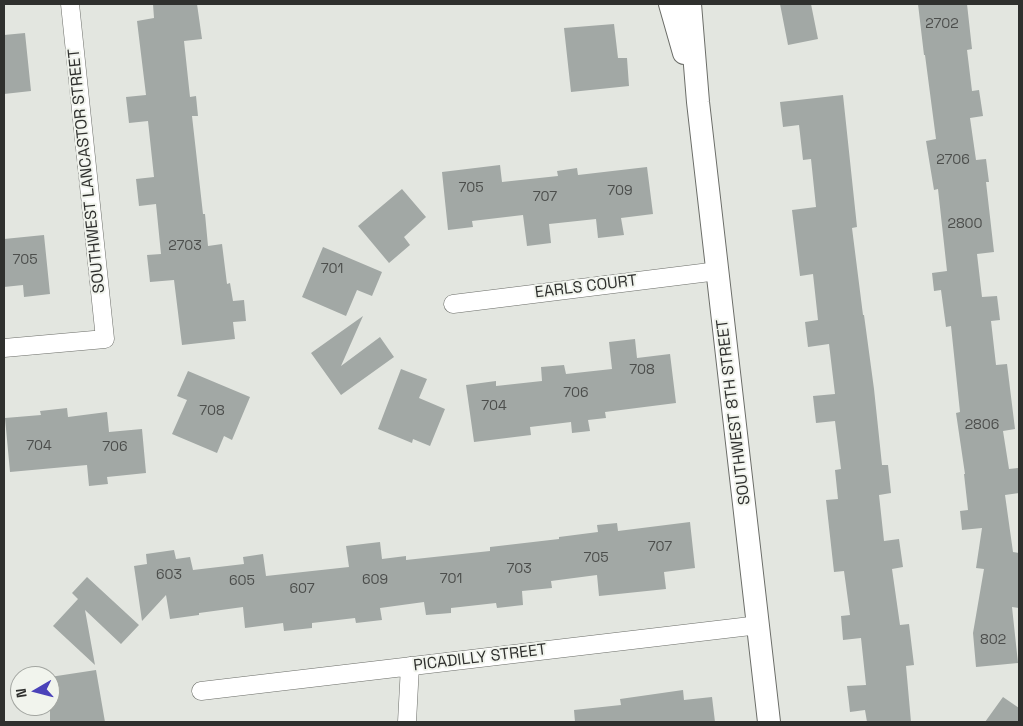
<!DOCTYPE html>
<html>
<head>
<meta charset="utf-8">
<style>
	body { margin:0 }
	#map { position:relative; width:1023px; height:726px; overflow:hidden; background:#e3e6e0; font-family:"Space Grotesk",sans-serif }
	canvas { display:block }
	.frame { position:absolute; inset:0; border:5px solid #2f302e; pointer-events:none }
	.north { position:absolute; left:10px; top:666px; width:50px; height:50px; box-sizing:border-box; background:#f1f4ed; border:1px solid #a3a6a1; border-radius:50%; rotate:262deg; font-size:14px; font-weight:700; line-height:20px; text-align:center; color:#2f302e }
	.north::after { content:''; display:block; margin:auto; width:18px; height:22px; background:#4a42b9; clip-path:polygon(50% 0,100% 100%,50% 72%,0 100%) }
</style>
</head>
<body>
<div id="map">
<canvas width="1023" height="726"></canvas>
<div class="frame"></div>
<div class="north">N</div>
</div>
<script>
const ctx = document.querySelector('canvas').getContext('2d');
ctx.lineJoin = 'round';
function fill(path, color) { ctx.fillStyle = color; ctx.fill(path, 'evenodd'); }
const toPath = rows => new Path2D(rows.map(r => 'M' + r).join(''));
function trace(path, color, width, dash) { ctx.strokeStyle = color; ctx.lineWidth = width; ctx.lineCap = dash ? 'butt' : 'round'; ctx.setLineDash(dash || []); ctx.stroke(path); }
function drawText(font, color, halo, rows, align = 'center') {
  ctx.font = font + ' "Space Grotesk",sans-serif'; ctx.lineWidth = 4; ctx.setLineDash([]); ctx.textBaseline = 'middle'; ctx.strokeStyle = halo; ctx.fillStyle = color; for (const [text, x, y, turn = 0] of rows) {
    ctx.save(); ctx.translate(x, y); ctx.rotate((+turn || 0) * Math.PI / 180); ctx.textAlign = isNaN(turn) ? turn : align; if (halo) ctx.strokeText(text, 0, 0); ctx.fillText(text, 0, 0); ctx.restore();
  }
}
fill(toPath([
	[153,4,197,4,202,39,184,41,190,97,196,96,198,116,192,116,203,214,205,214,208,246,222,244,227,284,230,283,233,301,244,300,246,321,233,322,235,339,182,345,174,280,150,282,147,255,161,254,156,204,139,206,136,179,154,177,148,121,129,123,126,97,146,95,137,21,154,18],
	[780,4,811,4,818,39,788,45],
	[918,4,967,4,972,49,967,50,972,91,979,90,983,116,970,118,976,160,986,159,989,182,986,182,994,252,977,254,982,297,997,296,1000,320,991,321,996,365,1007,364,1015,429,1003,431,1009,469,1018,468,1019,477,1019,493,1005,495,1013,552,1019,553,1019,608,1012,607,1018,663,976,667,973,633,984,569,976,568,982,528,962,530,960,511,968,510,964,474,965,474,956,413,960,412,951,326,946,327,941,290,934,291,932,273,947,271,938,189,934,190,926,141,936,139,925,55,924,55],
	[614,24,618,58,627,58,629,86,571,92,564,28],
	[25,33,31,91,4,94,4,35],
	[843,95,857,227,852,228,863,315,864,315,874,389,882,465,888,465,891,493,879,495,884,541,899,539,903,567,892,569,900,625,909,624,914,665,906,666,911,722,867,722,865,710,850,712,847,686,866,685,861,638,843,640,841,616,850,615,844,571,834,572,826,500,838,499,835,470,841,469,835,421,816,423,813,396,835,394,829,344,808,347,805,322,818,320,813,274,800,276,792,210,816,207,811,159,803,160,799,125,783,127,780,102],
	[500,165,502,182,558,176,557,171,577,168,578,175,647,167,653,214,621,218,624,235,598,238,596,219,549,224,551,243,527,246,523,215,472,221,473,227,448,230,442,172],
	[402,189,426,217,404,237,410,245,389,263,358,226],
	[44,235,50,294,24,297,23,285,4,287,4,239],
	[323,247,382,272,372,296,357,290,346,316,302,297],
	[363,316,341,366,380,337,394,357,341,395,311,353],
	[635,339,637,358,670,354,676,403,605,412,606,418,588,420,590,431,572,433,571,422,530,427,531,435,474,442,466,385,496,381,496,386,542,381,541,367,564,365,566,374,612,369,609,342],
	[401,369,427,379,419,398,445,409,430,446,413,439,412,443,378,429],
	[188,371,250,397,232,440,224,436,217,453,172,434,187,400,177,396],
	[67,408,68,417,107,412,109,432,142,429,146,473,107,477,108,484,89,486,87,465,10,472,5,418,41,415,40,411],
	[690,522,695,568,664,572,666,589,599,596,597,575,551,581,552,588,522,591,523,605,497,608,496,603,451,608,451,613,426,615,424,602,380,608,382,620,356,623,355,618,312,623,312,628,284,631,283,623,245,628,243,607,199,613,199,615,170,619,166,595,142,621,134,566,147,564,146,554,174,550,176,559,190,557,193,570,244,564,243,557,263,554,266,576,349,567,346,546,380,542,382,559,406,556,406,560,490,551,490,547,559,539,559,537,598,532,597,525,617,523,618,531],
	[87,577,139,625,121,644,85,610,95,665,53,626,78,599,72,593],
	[96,670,105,722,50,722,50,677],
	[683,690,684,700,712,697,715,722,575,722,574,710,621,705,620,699],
	[1003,697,1019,708,1019,722,985,722]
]), '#a2a8a5');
const minor = toPath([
	[453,304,718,271],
	[4,348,105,339,70,4],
	[201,691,759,625],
	[407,722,410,666]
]);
const tertiary = toPath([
	[670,4,684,53],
	[690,4,698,102,769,722]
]);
trace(minor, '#6b6d68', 19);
trace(tertiary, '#6b6d68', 24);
trace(minor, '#fff', 18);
trace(tertiary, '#fff', 22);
drawText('14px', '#4c4e4c', null, [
	["2702",942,24],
	["2706",953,160],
	["705",471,188],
	["709",620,191],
	["707",545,197],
	["2800",965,224],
	["2703",185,246],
	["705",25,260],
	["701",332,269],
	["708",642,370],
	["706",576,393],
	["704",494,406],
	["708",212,411],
	["2806",982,425],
	["704",39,446],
	["706",115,447],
	["707",660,547],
	["705",596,558],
	["703",519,569],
	["603",169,575],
	["701",451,579],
	["609",375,580],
	["605",242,581],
	["607",302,589],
	["802",993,640]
]);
drawText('16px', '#2f302e', '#f1f4ed', [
	["SOUTHWEST LANCASTOR STREET",87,171,-96],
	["EARLS COURT",586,287,-7],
	["SOUTHWEST 8TH STREET",734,412,-97],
	["PICADILLY STREET",480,658,-7]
]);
</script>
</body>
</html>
